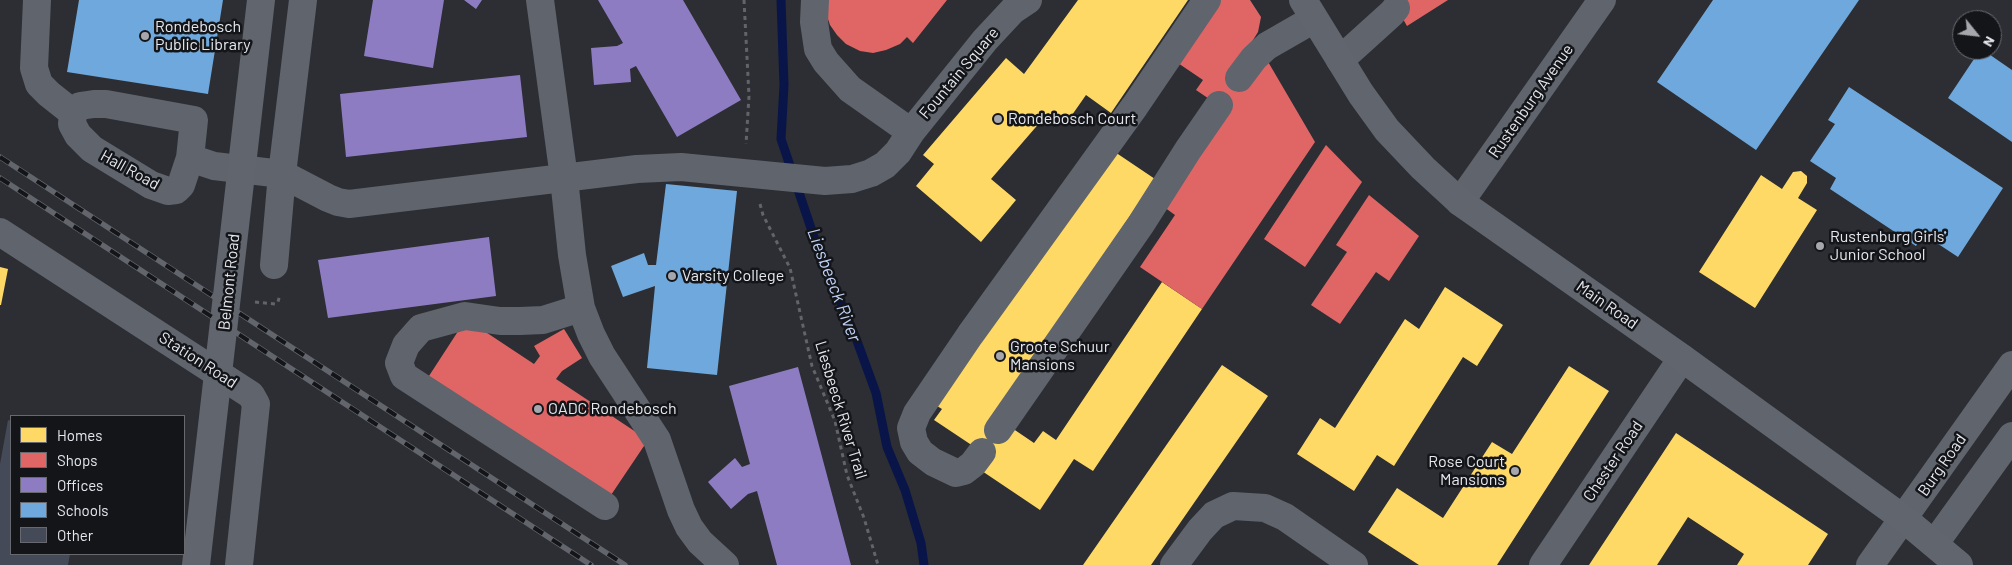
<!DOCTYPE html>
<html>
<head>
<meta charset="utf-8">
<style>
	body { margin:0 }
	#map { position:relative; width:2012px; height:565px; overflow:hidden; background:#2c2e33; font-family:Barlow,sans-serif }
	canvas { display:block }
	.legend { position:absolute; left:10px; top:415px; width:175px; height:140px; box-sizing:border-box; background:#131519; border:1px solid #67696f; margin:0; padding:6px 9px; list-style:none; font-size:15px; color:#e6e8ef }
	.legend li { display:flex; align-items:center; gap:10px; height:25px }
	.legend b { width:25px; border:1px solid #67696f }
	.north { position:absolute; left:1952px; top:10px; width:50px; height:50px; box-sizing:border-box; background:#131519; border:1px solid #67696f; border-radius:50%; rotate:119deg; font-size:14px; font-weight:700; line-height:20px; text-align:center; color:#e6e8ef }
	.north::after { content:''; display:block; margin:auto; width:18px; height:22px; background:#a5a7ad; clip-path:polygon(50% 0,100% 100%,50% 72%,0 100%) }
</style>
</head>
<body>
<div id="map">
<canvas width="2012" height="565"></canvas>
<ul class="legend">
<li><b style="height:14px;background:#ffd966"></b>Homes</li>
<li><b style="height:14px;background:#e06666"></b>Shops</li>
<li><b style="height:14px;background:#8e7cc3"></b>Offices</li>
<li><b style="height:14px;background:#6fa8dc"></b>Schools</li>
<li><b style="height:14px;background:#444a58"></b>Other</li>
</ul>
<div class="north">N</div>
</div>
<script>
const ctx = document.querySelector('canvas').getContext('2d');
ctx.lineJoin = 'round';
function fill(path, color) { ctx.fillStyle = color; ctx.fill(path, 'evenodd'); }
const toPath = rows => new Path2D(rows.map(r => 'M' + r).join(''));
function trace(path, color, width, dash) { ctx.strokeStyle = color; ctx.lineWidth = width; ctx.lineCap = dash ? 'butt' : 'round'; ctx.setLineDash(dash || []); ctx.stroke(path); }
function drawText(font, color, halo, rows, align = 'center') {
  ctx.font = font + ' Barlow,sans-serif'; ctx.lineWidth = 5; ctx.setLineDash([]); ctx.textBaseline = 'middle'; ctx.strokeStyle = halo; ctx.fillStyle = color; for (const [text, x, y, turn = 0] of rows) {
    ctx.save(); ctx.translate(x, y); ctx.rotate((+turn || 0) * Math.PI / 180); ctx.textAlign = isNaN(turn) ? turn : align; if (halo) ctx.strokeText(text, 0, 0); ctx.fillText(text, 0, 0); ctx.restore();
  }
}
fill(toPath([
	[1078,0,1188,0,1111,113,1086,95,1065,125,1048,113,991,179,1016,200,981,242,916,186,934,164,923,155,1006,58,1024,74],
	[1106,146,1155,179,989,424,1006,424,1034,443,1043,431,1056,440,1162,282,1202,309,1093,471,1074,459,1040,510,976,467,985,454,934,420,942,409,932,403],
	[1801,171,1807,176,1807,183,1798,198,1817,210,1755,308,1699,272,1761,175,1782,189,1793,172],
	[0,267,8,269,1,305,0,305],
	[1445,287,1503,325,1477,366,1463,357,1394,466,1377,455,1354,491,1297,454,1320,418,1335,428,1405,319,1419,329],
	[1222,365,1268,396,1151,565,1083,565],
	[1569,366,1609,391,1497,565,1419,565,1368,532,1397,488,1443,518,1492,442,1512,454],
	[1676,433,1828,534,1808,565,1737,565,1744,554,1688,517,1657,565,1589,565]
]), '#ffd966');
fill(toPath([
	[825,0,947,0,913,43,907,37,900,44,886,50,873,53,860,51,846,44,837,35,830,25,825,10],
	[1212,0,1250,0,1261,17,1258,32,1232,74,1267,60,1315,142,1202,309,1140,267,1175,215,1157,202,1221,107,1196,90,1203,80,1172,59],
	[1392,0,1448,0,1407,26],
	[1326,145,1362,182,1305,267,1264,239],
	[1369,195,1419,236,1389,281,1376,272,1340,324,1311,305,1347,252,1336,245],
	[466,319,534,364,540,356,534,346,564,329,582,358,562,371,556,379,648,440,609,498,427,379]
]), '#e06666');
fill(toPath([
	[373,0,444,0,433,68,364,56],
	[464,0,482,0,476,9],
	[598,0,683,0,741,100,677,137,636,66,630,69,631,82,594,85,591,48,617,46,623,43],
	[520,75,527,137,346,157,340,94],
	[489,237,496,296,328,318,318,260],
	[798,367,851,565,777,565,757,491,748,494,731,509,708,482,735,458,742,467,750,464,729,386]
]), '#8e7cc3');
fill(toPath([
	[79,0,223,0,208,94,67,72],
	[1713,0,1859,0,1756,150,1657,82],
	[1980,50,1983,50,2012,70,2012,142,1948,98],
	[1849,87,2003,188,1958,257,1923,234,1916,246,1830,189,1836,178,1810,161,1835,124,1828,120],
	[666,184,737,191,717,375,647,368,655,286,623,297,611,266,644,253,648,265,656,265]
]), '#6fa8dc');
trace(toPath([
	[781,0,784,85,781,139,816,243,857,341,876,393,887,447,905,490,921,543,924,565]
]), '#091549', 9);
fill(toPath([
	[8,420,11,421,11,554,70,554,68,565,0,565,0,464]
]), '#444a58');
trace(toPath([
	[744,0,749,96,746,144],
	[760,204,763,215,790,268,812,366,835,421,847,475,864,518,878,565],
	[255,302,275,304,278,302,280,294]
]), '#62646a', 3, [4, 4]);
trace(toPath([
	[37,0,34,68,39,84,49,94,73,113],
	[540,0,564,178,572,255,581,308,591,334,602,356,657,440,681,510,689,527,700,542,725,565],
	[815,0,814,22,818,49,826,62,850,89,911,132],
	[1340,60,1392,13,1396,8],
	[1239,78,1254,58,1267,46,1314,19],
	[94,104,106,104,194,120,190,158,181,185,176,190,168,191,151,185,92,149,78,135,72,124,73,113,80,106,94,104],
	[190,158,214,166,282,174,328,198,338,202,349,204,637,169,681,167,825,181,852,179,871,173,885,165,898,152,911,132,985,40,1013,10,1028,0],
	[1460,202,1602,0],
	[0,232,251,395,256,404,239,565],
	[274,265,282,174,303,0],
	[581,308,543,320,520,321,500,321,465,316,421,328,406,345,399,363,404,376,605,506],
	[998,430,1141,224,1188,150,1219,105],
	[982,452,973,464,964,471,956,473,933,462,920,452,914,442,911,428,917,413,970,335,1135,106,1207,0],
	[1935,543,2012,436],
	[1174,565,1200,530,1214,515,1233,506,1265,508,1285,517,1354,565],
	[1543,565,1682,358],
	[1870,565,2012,365]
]), '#60646d', 28);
trace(toPath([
	[1303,0,1361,94,1387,130,1423,168,1460,202,1682,358,1904,519,1959,565],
	[196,565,261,0]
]), '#60656e', 28);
const rail = toPath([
	[0,157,625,565],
	[0,178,591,565]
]);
trace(rail, '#62656b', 5.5);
trace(rail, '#131519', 4, [11]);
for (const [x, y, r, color] of [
	[145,36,5,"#a5a7ad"],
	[998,119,5,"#a5a7ad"],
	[1820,246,5,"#a5a7ad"],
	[672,276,5,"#a5a7ad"],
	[1000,356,5,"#a5a7ad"],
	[538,409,5,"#a5a7ad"],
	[1515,471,5,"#a5a7ad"]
]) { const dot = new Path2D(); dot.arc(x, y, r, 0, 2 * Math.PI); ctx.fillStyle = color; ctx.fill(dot); trace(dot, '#131519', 2); }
drawText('16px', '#e6e8ef', '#131519', [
	["Rondebosch",155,27],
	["Public Library",155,45],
	["Rondebosch Court",1008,119],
	["Rustenburg Girls'",1830,237],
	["Junior School",1830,255],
	["Varsity College",682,276],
	["Groote Schuur",1010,347],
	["Mansions",1010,365],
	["OADC Rondebosch",548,409],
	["Rose Court",1505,462,"right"],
	["Mansions",1505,480,"right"]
], 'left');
drawText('16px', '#e6e8ef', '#131519', [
	["Fountain Square",959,73,-50],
	["Rustenburg Avenue",1531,101,-55],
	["Hall Road",130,170,29],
	["Belmont Road",229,282,-84],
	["Main Road",1607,305,35],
	["Station Road",198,360,33],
	["Liesbeeck River Trail",841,410,73],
	["Chester Road",1613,461,-56],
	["Burg Road",1942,465,-55]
]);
drawText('italic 18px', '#c0d0f5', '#131519', [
	["Liesbeeck River",834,285,69]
]);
</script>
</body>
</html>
